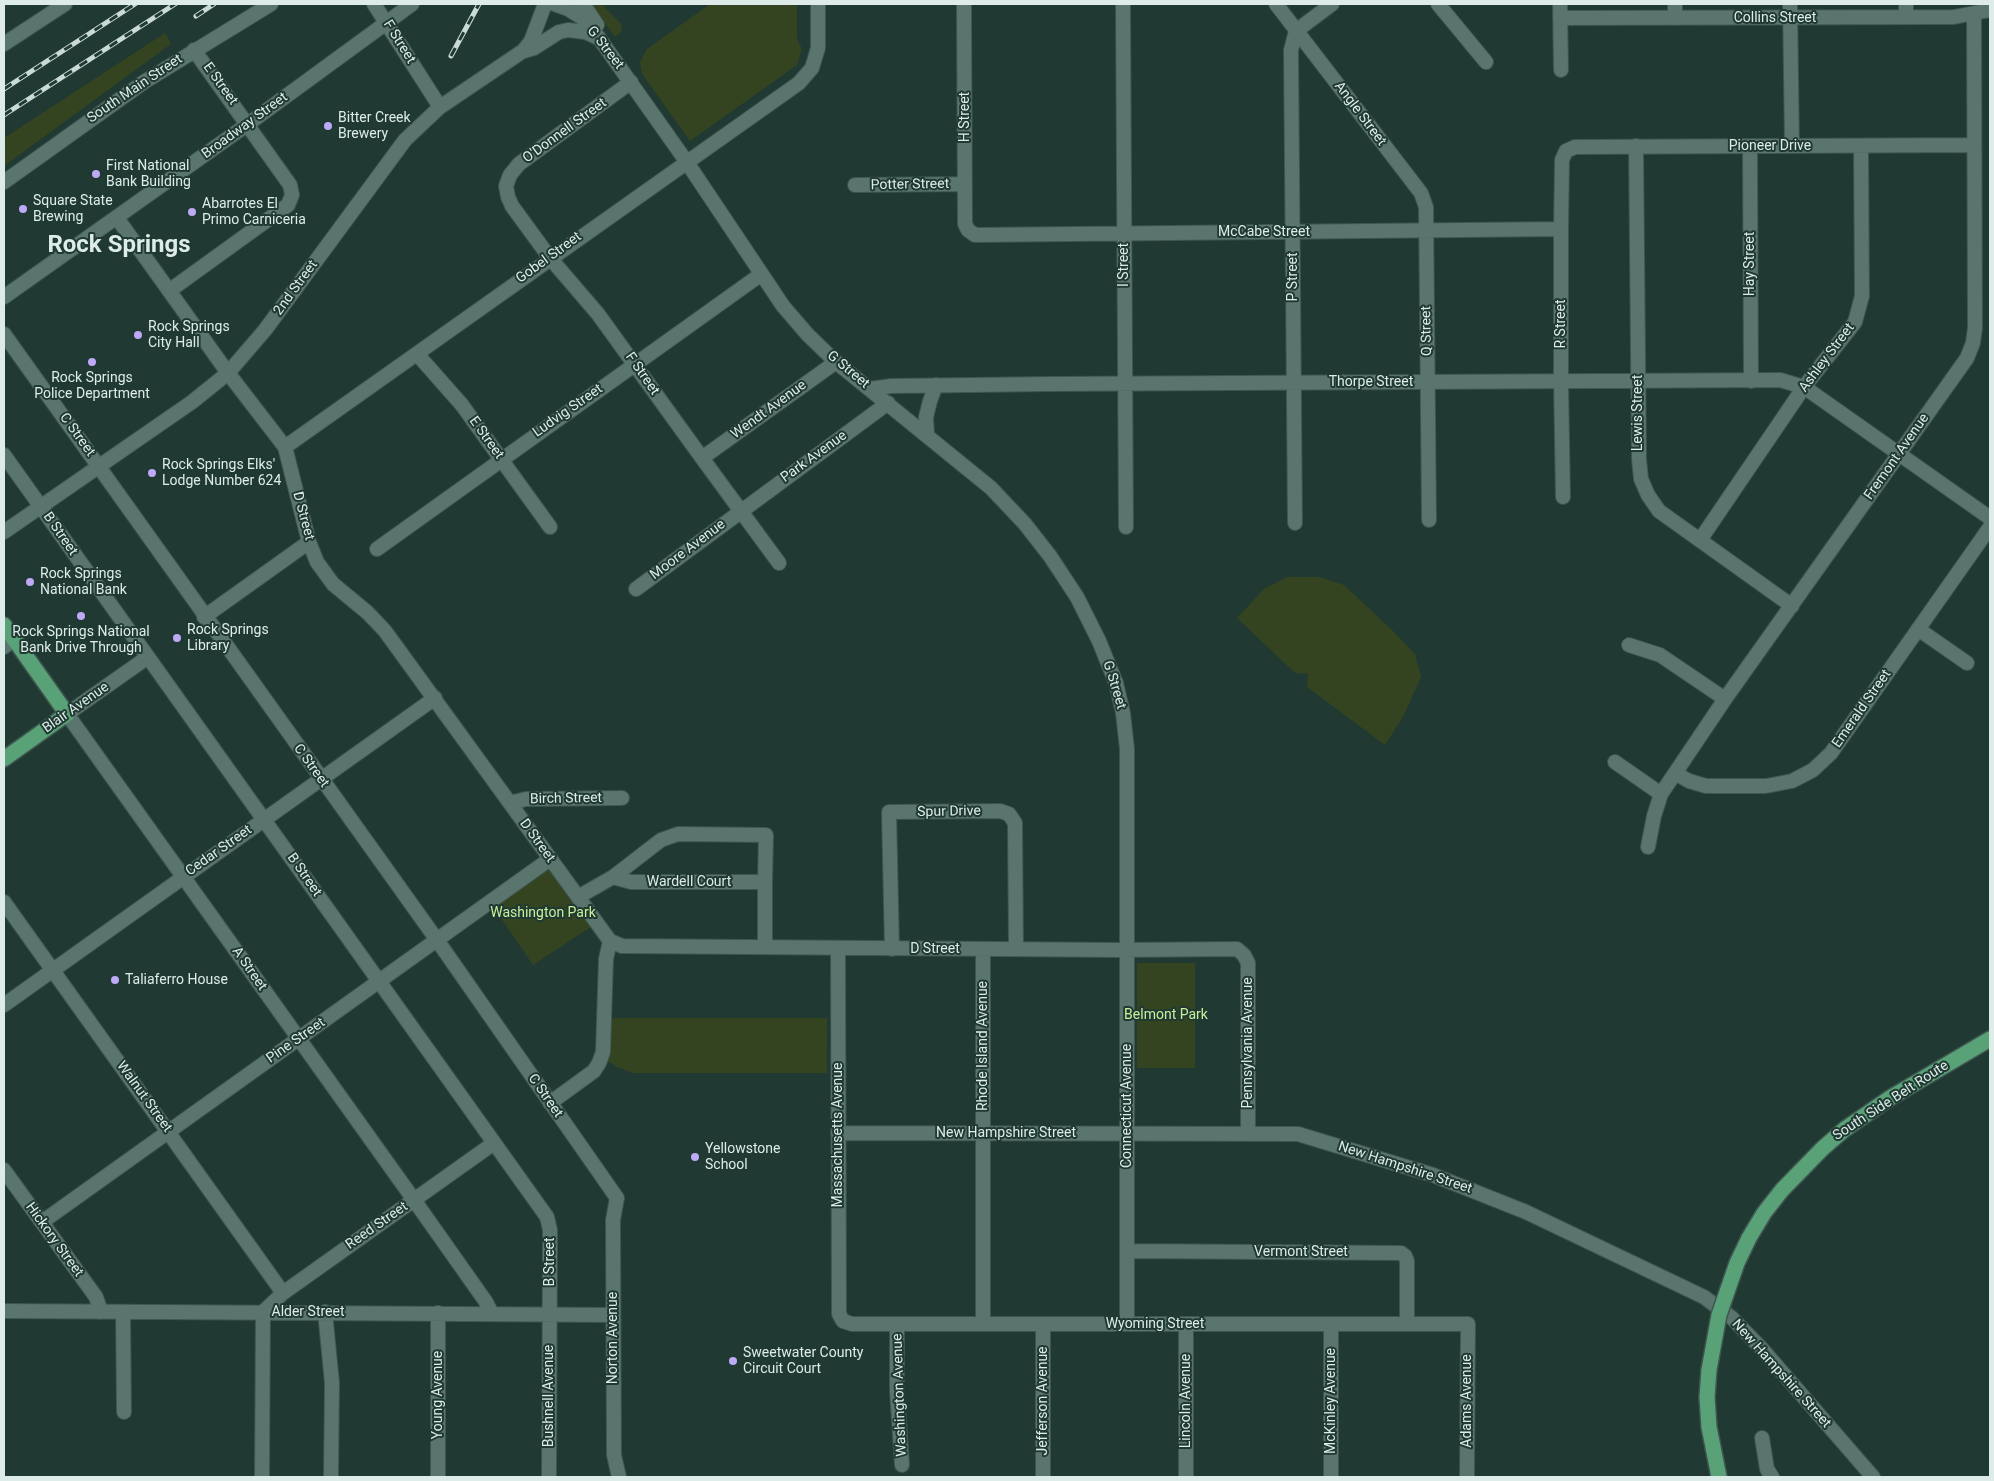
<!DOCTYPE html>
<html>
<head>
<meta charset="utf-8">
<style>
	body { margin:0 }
	#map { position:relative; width:1994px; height:1481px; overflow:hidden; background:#203933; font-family:Roboto,sans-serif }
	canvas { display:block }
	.frame { position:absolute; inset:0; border:5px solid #ddece8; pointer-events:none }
</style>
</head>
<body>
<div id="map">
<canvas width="1994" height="1481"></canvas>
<div class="frame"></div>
</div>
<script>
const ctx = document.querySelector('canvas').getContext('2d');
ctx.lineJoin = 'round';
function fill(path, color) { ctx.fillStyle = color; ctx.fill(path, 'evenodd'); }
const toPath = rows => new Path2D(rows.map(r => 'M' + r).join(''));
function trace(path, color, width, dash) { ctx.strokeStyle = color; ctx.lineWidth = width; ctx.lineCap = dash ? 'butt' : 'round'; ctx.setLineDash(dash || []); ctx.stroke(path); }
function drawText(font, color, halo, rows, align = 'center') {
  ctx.font = font + ' Roboto,sans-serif'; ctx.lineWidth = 4; ctx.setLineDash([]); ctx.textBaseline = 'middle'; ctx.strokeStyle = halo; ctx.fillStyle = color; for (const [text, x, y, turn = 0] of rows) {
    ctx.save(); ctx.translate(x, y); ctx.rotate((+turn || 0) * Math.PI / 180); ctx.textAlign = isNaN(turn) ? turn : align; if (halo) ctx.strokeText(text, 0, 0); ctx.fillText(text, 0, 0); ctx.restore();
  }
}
fill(toPath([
	[591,4,604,4,605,8,622,25,621,32,615,37],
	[710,4,797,4,797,39,802,49,797,65,690,141,642,74,640,62,647,49],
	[165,33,171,44,4,166,4,138],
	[1287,577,1319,577,1344,585,1392,630,1415,654,1421,677,1403,717,1385,745,1307,687,1308,674,1295,673,1237,618,1264,589],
	[550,859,597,923,533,965,490,902],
	[1137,963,1195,963,1195,1068,1137,1068],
	[608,1018,827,1018,827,1073,633,1073,617,1067,608,1061]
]), '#344420');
const minor = toPath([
	[374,4,440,107],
	[554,4,568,9,581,17,599,38,686,161,783,306,808,335,836,362,991,488,1025,524,1050,556,1077,597,1099,641,1116,683,1123,713,1127,749,1127,1324],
	[583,4,597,25],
	[964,4,965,224,968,230,975,235,1561,229],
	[1123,4,1126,527],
	[1276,4,1421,193,1426,207,1429,520],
	[1438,4,1486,62],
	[1560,4,1561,70],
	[1790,4,1792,146],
	[1906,17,1906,4],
	[1560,18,1954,17,1990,10],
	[1675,18,1675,4],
	[4,44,65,4],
	[524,51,534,48,559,32,568,30,585,32,596,37],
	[631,82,519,164,510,175,506,186,508,197,512,206,550,258,598,314,702,458,779,563],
	[1636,146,1639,459,1641,479,1648,495,1659,511,1792,606],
	[1750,147,1751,381],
	[4,182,144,82,271,4],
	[855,185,965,184],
	[117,218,228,373,285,447,309,542,317,562,333,584,368,613,385,631,610,941,622,946,1119,950,1237,949,1244,955,1248,963,1248,1133],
	[169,291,288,205,292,195,290,185,194,50],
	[4,297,248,124,412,4],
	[4,334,437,940,617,1198,613,1220,614,1455,619,1477],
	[417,354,462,405,550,527],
	[870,389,891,386,1050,384,1780,380,1804,387,1990,518],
	[927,435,926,417,930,401,936,385],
	[285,447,799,83,812,68,818,48,818,4],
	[4,455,547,1217,550,1230,549,1477],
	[702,458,836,362],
	[1563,497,1561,382,1561,229,1562,160,1566,151,1575,147,1974,145],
	[1295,523,1291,50,1296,31,1332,4],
	[4,532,192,402,228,373,265,330,405,140,440,107,523,51,531,41,545,4],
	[1700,540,1804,387,1855,322,1862,296,1861,146],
	[377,549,760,275],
	[636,589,888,403],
	[204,617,309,542],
	[1918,629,1967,663],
	[1629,645,1660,655,1725,699],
	[4,647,14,639],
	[148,657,67,714,414,1200,486,1302,492,1314],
	[1615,762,1661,794],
	[1675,773,1689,781,1706,786,1766,786,1792,781,1813,770,1831,753,1990,527],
	[510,803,526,799,622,798],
	[1648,847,1654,816,1661,794,1725,699,1967,358,1973,343,1975,328,1974,14],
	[765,882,766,835,678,834,661,840,613,877,631,882,765,882,765,947],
	[578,897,613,877],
	[4,902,283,1293],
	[838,948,839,1314,843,1321,852,1324,1468,1324,1467,1477],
	[892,949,889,812,1000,811,1009,814,1015,823,1016,949],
	[4,1005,435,698],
	[550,1103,594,1071,599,1063,603,1052,606,959,610,941],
	[838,1133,1298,1134,1433,1175,1526,1212,1704,1297,1732,1318,1762,1349,1873,1477],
	[4,1170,96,1297,101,1312],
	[42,1222,550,859],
	[1127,1251,1401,1253,1405,1256,1407,1261,1407,1324],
	[4,1311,613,1315],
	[123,1312,124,1412],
	[263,1312,283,1293,494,1143],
	[325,1312,332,1383,331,1477],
	[438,1313,438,1477],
	[983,1323,983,949],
	[897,1324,897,1391,902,1465],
	[1043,1324,1043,1477],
	[1186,1324,1186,1477],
	[1762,1438,1767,1469,1772,1477],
	[262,1477,263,1312],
	[1331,1477,1331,1324]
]);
const major = toPath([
	[4,625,67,714,4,759],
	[1749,1238,1764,1213,1782,1190,1823,1148,1845,1129,1890,1098,1990,1039],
	[1709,1370,1707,1397,1709,1427,1719,1477]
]);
trace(minor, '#3f5550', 16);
trace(major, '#3f5550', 18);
trace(minor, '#5a756e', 14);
trace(major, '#59a177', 15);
const rail = toPath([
	[196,16,214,4],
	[451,56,479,4],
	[4,89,135,4],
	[4,115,175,4]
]);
trace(rail, '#cadad6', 5);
trace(rail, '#203933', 3, [9]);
const majorBridge = toPath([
	[1709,1370,1719,1315,1737,1263,1749,1238]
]);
trace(majorBridge, '#3f5550', 18, []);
trace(majorBridge, '#59a177', 15);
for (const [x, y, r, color] of [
	[328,126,5,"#bda9f5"],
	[96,174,5,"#bda9f5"],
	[23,209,5,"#bda9f5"],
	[192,212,5,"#bda9f5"],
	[138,335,5,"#bda9f5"],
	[92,362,5,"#bda9f5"],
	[152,473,5,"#bda9f5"],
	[30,582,5,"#bda9f5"],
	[81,616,5,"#bda9f5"],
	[177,638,5,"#bda9f5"],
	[115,980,5,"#bda9f5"],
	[695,1157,5,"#bda9f5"],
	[733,1361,5,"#bda9f5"]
]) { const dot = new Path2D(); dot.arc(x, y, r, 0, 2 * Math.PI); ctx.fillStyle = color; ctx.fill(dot); trace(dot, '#203933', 2); }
drawText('14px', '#ddece8', '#203933', [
	["Collins Street",1775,18],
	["F Street",399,42,58],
	["G Street",605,48,52],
	["E Street",220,84,54],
	["South Main Street",135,89,-34],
	["Angle Street",1360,114,53],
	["H Street",965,117,-90],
	["Broadway Street",245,126,-36],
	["O'Donnell Street",565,131,-36],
	["Pioneer Drive",1770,146],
	["Potter Street",910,185,-1],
	["McCabe Street",1264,232],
	["Gobel Street",549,258,-36],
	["Hay Street",1750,264,-90],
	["I Street",1124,265,-90],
	["P Street",1293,277,-90],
	["2nd Street",296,288,-54],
	["R Street",1561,324,-90],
	["Q Street",1427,331,-91],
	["Ashley Street",1827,358,-53],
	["G Street",848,370,40],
	["F Street",642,374,55],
	["Thorpe Street",1371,382],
	["Wendt Avenue",769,410,-36],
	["Ludvig Street",568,411,-35],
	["Lewis Street",1638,413,-90],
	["C Street",77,435,54],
	["E Street",486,438,54],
	["Park Avenue",814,457,-36],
	["Fremont Avenue",1897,457,-55],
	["D Street",303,516,75],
	["B Street",60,534,55],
	["Moore Avenue",688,550,-37],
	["G Street",1114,685,73],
	["Blair Avenue",76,708,-35],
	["Emerald Street",1862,709,-55],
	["C Street",311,766,54],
	["Birch Street",566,799,-1],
	["Spur Drive",949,812,-1],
	["D Street",537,841,54],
	["Cedar Street",219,851,-35],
	["B Street",304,875,55],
	["Wardell Court",689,882],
	["D Street",935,949],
	["A Street",249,969,55],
	["Pine Street",296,1041,-35],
	["Pennsylvania Avenue",1248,1043,-90],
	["Rhode Island Avenue",983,1046,-90],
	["C Street",545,1096,55],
	["Walnut Street",144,1097,54],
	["South Side Belt Route",1891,1101,-33],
	["Connecticut Avenue",1127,1106,-90],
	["New Hampshire Street",1006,1133],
	["Massachusetts Avenue",838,1135,-90],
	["New Hampshire Street",1405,1168,18],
	["Reed Street",377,1226,-35],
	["Hickory Street",54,1240,54],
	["Vermont Street",1301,1252],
	["B Street",550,1262,-90],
	["Alder Street",308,1312],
	["Wyoming Street",1155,1324],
	["Norton Avenue",613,1338,-90],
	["New Hampshire Street",1781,1374,48],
	["Young Avenue",438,1395,-90],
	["Washington Avenue",900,1395,-92],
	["Bushnell Avenue",549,1396,-90],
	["Jefferson Avenue",1043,1401,-90],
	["Lincoln Avenue",1186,1401,-90],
	["McKinley Avenue",1331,1401,-90],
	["Adams Avenue",1467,1401,-90]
]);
drawText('14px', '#ddece8', '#203933', [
	["Bitter Creek",338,118],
	["Brewery",338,134],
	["First National",106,166],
	["Bank Building",106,182],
	["Square State",33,201],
	["Brewing",33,217],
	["Abarrotes El",202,204],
	["Primo Carniceria",202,220],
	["Rock Springs",148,327],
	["City Hall",148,343],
	["Rock Springs",92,378,"center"],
	["Police Department",92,394,"center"],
	["Rock Springs Elks'",162,465],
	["Lodge Number 624",162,481],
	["Rock Springs",40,574],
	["National Bank",40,590],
	["Rock Springs",187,630],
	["Library",187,646],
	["Rock Springs National",81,632,"center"],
	["Bank Drive Through",81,648,"center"],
	["Taliaferro House",125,980],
	["Yellowstone",705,1149],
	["School",705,1165],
	["Sweetwater County",743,1353],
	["Circuit Court",743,1369]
], 'left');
drawText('14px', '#c8f09b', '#203933', [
	["Washington Park",543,913],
	["Belmont Park",1166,1015]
]);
drawText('bold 24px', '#ddece8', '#203933', [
	["Rock Springs",119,246]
]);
</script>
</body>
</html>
